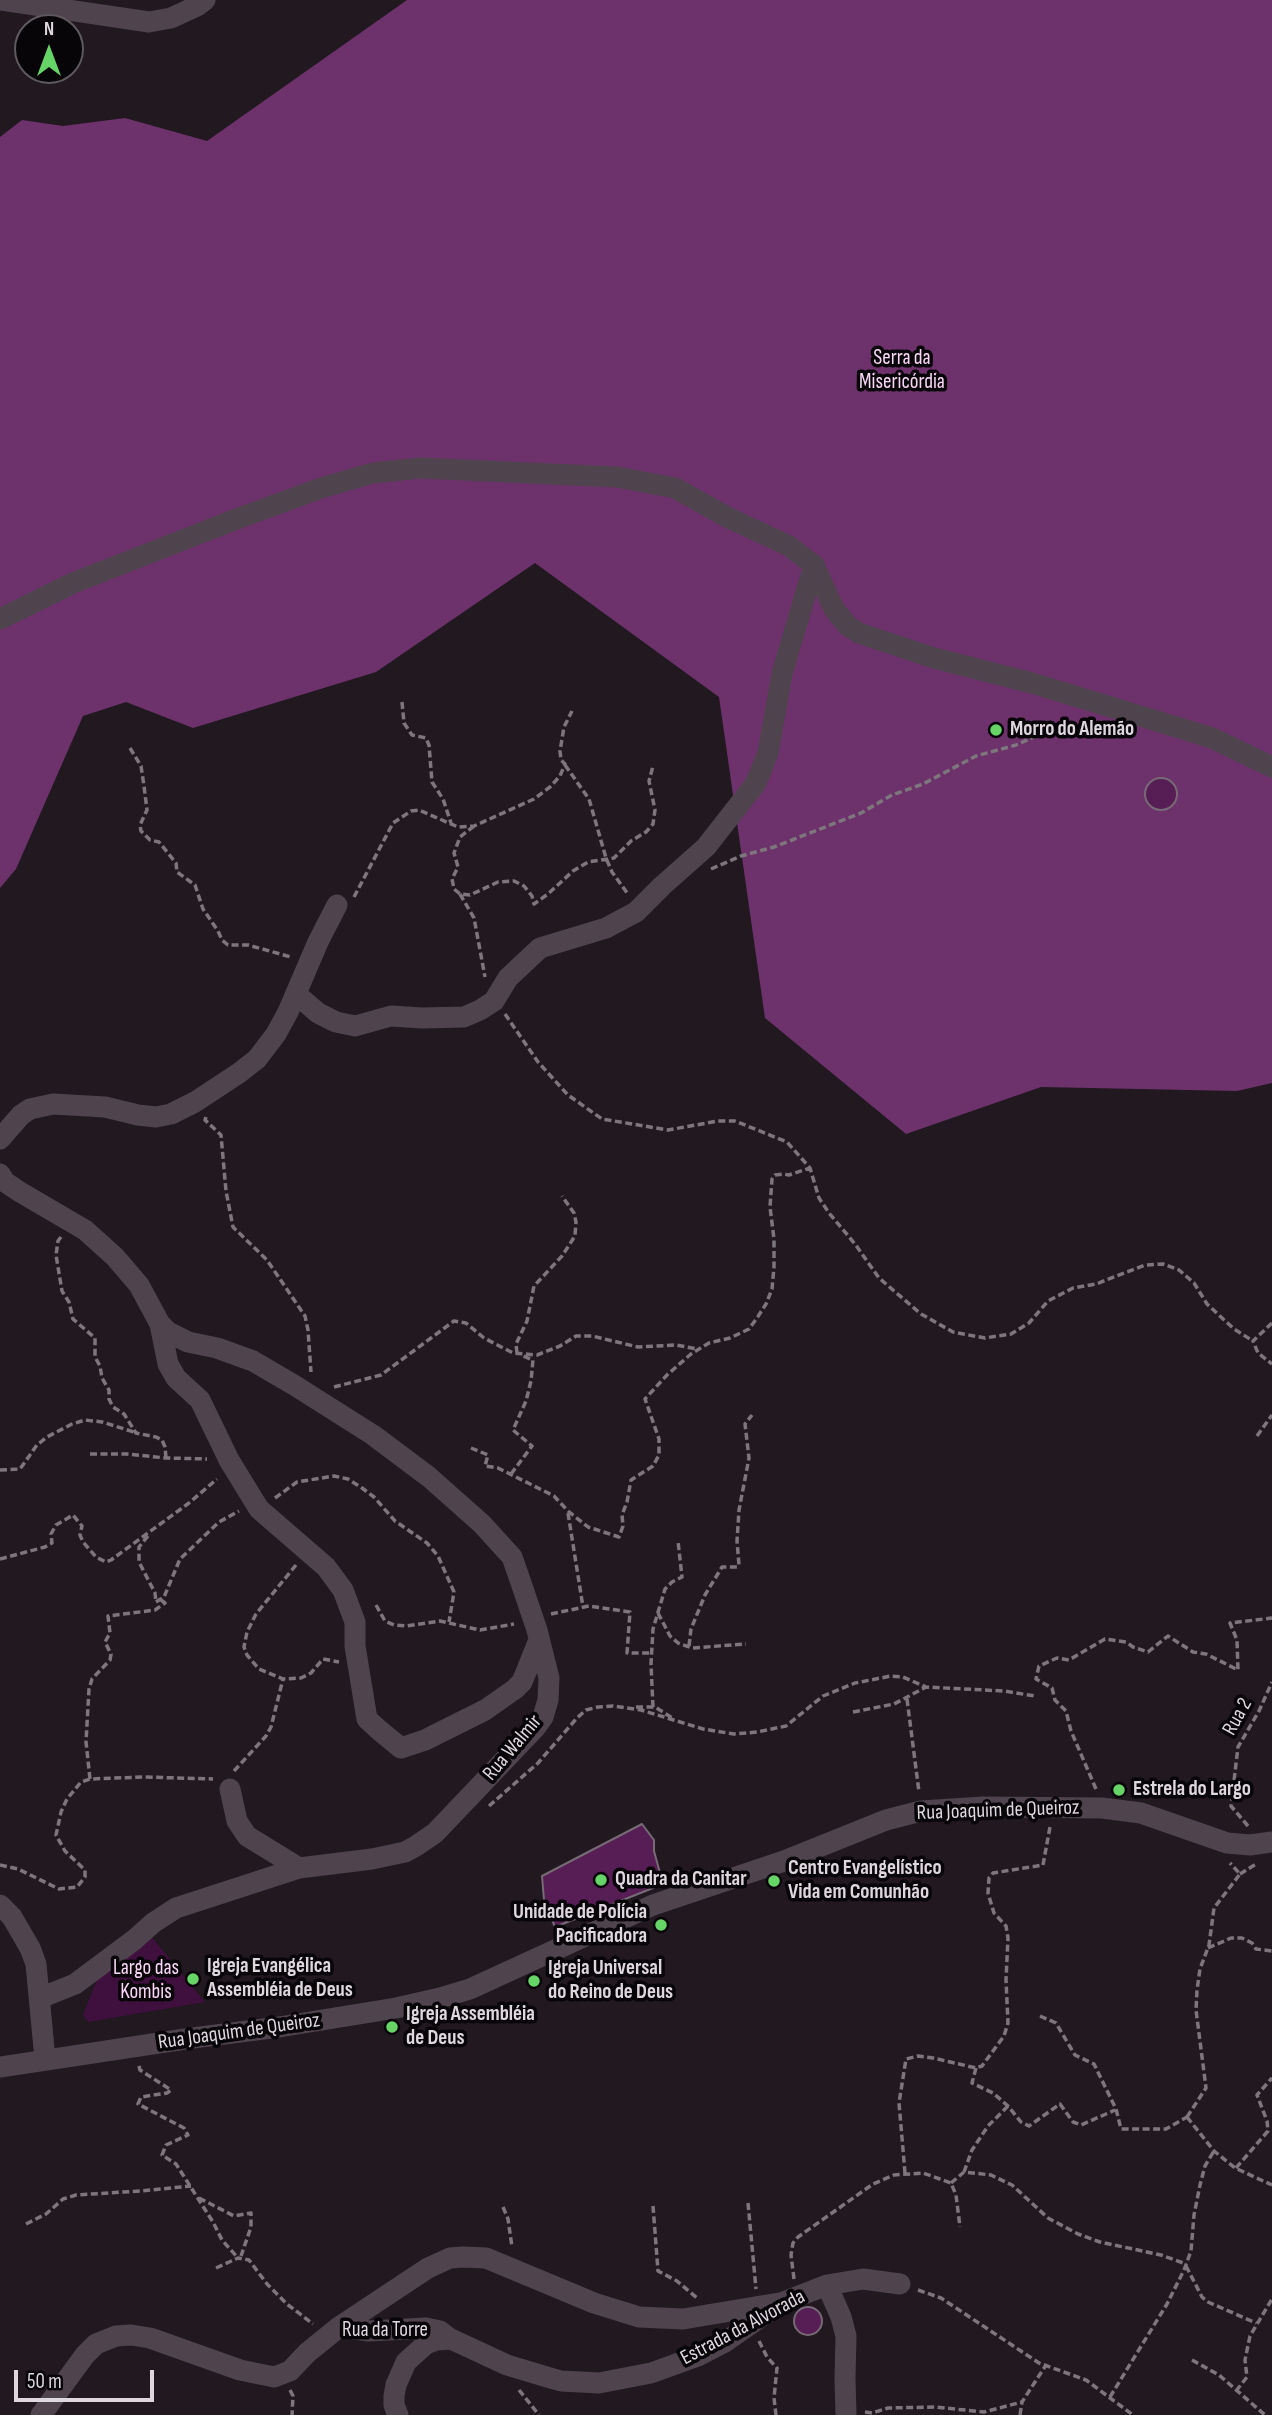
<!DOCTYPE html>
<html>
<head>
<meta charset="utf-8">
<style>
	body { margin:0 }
	#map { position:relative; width:1272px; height:2415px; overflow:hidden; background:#211820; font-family:"Sofia Sans Condensed",sans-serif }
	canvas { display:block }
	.north { position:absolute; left:14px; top:14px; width:70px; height:70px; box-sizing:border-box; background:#080508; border:2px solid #5e595e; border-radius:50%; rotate:0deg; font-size:19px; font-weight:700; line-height:28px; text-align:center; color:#ded7de }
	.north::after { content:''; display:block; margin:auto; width:24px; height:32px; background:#66d466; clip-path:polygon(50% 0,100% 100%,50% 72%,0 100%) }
	.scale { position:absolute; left:14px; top:2370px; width:140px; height:32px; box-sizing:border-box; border:4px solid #ded7de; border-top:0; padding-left:9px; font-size:21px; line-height:24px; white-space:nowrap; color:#ded7de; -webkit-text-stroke:5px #080508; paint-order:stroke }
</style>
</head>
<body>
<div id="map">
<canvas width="1272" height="2415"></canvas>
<div class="north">N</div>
<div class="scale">50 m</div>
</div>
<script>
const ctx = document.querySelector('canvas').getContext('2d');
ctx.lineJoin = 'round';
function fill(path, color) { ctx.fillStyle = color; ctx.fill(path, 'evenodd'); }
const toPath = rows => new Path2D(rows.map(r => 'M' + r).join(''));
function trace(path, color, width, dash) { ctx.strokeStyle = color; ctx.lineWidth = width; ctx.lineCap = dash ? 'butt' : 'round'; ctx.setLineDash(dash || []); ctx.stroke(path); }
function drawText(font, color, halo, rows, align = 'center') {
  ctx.font = font + ' "Sofia Sans Condensed",sans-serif'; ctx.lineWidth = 7; ctx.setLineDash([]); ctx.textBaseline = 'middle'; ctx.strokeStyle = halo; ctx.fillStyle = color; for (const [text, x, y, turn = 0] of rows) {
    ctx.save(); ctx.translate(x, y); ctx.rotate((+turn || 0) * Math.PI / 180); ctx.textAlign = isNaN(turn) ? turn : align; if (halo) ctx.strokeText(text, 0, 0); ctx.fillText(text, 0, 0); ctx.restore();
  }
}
fill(toPath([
	[151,1936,205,2002,88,2022,83,2015,97,1979]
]), '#3f103d');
fill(toPath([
	[407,0,1272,0,1272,1083,1237,1091,1041,1087,906,1134,765,1018,719,697,535,563,376,672,193,728,126,702,83,716,16,869,0,888,0,137,22,120,63,126,125,118,207,141]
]), '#6d326b');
const building = toPath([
	'1145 794a16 16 0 1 1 32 0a16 16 0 1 1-32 0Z',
	[642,1824,654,1840,654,1851,663,1884,555,1927,544,1900,542,1876,642,1824],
	'794 2321a14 14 0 1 1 28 0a14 14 0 1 1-28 0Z'
]);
fill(building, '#571d55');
trace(building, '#766a75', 2);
trace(toPath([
	[402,702,404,723,412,735,426,738,429,745,432,782,443,799,451,823],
	[130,748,141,766,144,786,147,810,140,825,141,831,150,840,159,842,176,863,177,872,195,885,203,909,218,931,222,940,228,945,248,945,291,957],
	[565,765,589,799,606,858,612,872,628,894],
	[474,826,460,837,454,853,458,867,452,879,454,889,460,894,470,895,498,882,514,881,524,886,532,896,534,904,548,894,573,871,588,862,614,858,631,841,646,832,653,824,655,810,649,781,653,766],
	[711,869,741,856,774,847,861,813,892,795,923,784,976,756,1016,745,1052,729,1094,724],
	[460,894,474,918,485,977],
	[354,897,393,823,411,811,419,810,458,827,474,826,534,799,550,787,560,776,565,764,561,760,560,751,564,727,572,711],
	[505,1014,538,1062,568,1095,602,1119,668,1130,718,1121,735,1121,787,1142,810,1168,819,1198,829,1213,855,1244,879,1278,921,1314,953,1332,985,1338,1011,1334,1029,1323,1048,1301,1073,1288,1096,1284,1145,1265,1163,1264,1179,1270,1194,1283,1207,1304,1234,1329,1253,1341],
	[206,1117,205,1120,221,1135,226,1191,233,1227,267,1260,305,1316,308,1330,311,1372],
	[61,1237,58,1241,56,1255,62,1291,69,1302,73,1319,95,1338,95,1357,100,1366,102,1378,109,1390,109,1399,113,1407,124,1414,136,1433,156,1437,162,1440,165,1447,166,1458],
	[1272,1323,1253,1341,1258,1353,1272,1364],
	[517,1353,516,1344,527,1321,534,1286,562,1256,575,1236,576,1222,574,1213,562,1196],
	[334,1387,381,1375,454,1321,466,1323,484,1338,513,1353,537,1355,560,1346,576,1336,592,1336,638,1347,676,1345,697,1349],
	[1257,1436,1272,1415],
	[471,1448,488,1455,485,1466,498,1468,554,1496,568,1511,588,1527,619,1537,623,1526,622,1515,627,1502,631,1480,653,1466,659,1455,659,1439,645,1399,667,1375,691,1354,709,1343,730,1338,749,1329,757,1318,766,1304,772,1289,774,1267,774,1239,770,1207,772,1179,775,1175,783,1174,789,1175,810,1168],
	[90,1454,127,1454,166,1458,207,1459],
	[0,1470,20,1469,37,1445,47,1437,72,1424,85,1420,102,1422,134,1432],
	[511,1474,532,1446,513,1430,526,1401,531,1381,533,1360,523,1356],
	[275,1498,297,1482,334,1476,348,1479,362,1488,374,1497,395,1521,427,1543,438,1556,454,1592,449,1622],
	[568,1513,583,1607],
	[148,1536,139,1547,139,1562,155,1593,156,1602],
	[0,1559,45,1547,52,1543,51,1534,56,1525,73,1515,82,1526,80,1535,83,1542,96,1557,106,1562,111,1560,189,1503,217,1479],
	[296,1565,256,1614,247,1632,244,1647,247,1655,259,1669,283,1679,301,1678,311,1673,323,1659,339,1662],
	[156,1602,164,1597,180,1559,219,1522,239,1511],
	[376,1605,385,1621,394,1625,406,1626,440,1621,480,1630,514,1624],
	[658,1613,670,1636,678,1643,692,1648,746,1644],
	[551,1614,589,1606,630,1612,627,1653,651,1653],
	[689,1646,691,1629,705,1595,722,1567,737,1567,739,1565,737,1541,739,1510,749,1458,745,1424,752,1415],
	[907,1699,919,1792],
	[636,1707,655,1707,674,1719],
	[653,1707,651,1664,653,1629,665,1589,672,1582,682,1577,678,1541],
	[853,1712,894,1704,926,1687],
	[234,1771,266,1736,271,1727,283,1679],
	[90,1779,86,1742,89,1689,92,1679,110,1660,111,1654,105,1642,110,1633,108,1616,155,1610,165,1603,161,1600],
	[1096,1789,1071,1731,1066,1711,1055,1700,1052,1688,1036,1679,1039,1666,1057,1658,1069,1660,1105,1639,1126,1642,1133,1647,1148,1652,1168,1636,1193,1652,1206,1654,1238,1670,1237,1640,1230,1623,1272,1618],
	[489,1806,538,1763,577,1718,586,1710,598,1707,613,1706,641,1710,703,1729,734,1734,757,1732,786,1726,823,1696,855,1683,891,1676,903,1677,926,1687,1004,1691,1035,1696],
	[1248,1826,1231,1806,1238,1747,1259,1711,1272,1682],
	[0,1865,18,1869,59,1889,77,1887,85,1877,85,1870,65,1851,56,1835,61,1812,67,1799,81,1782,90,1779,144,1777,213,1779],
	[1240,1874,1256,1864],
	[1208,1948,1231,1938,1242,1938,1252,1943,1256,1949,1272,1951],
	[1040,2016,1056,2023,1075,2055,1094,2064,1116,2109,1121,2129,1166,2129,1187,2117],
	[139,2066,140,2070,171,2090,167,2093,141,2097,138,2104,184,2128,188,2135,166,2145,162,2155,176,2164,213,2222,222,2240,238,2258],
	[976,2068,972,2083,993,2093,1008,2106,1021,2122,1029,2126,1060,2104,1073,2122,1081,2125,1115,2110],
	[1187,2117,1206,2088,1196,2010,1197,1990,1200,1969,1209,1945,1214,1908,1240,1874,1230,1863],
	[1187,2117,1214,2151,1235,2168,1272,2185],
	[1236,2168,1268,2131,1267,2121,1257,2095,1272,2078],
	[964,2172,972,2150,988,2126,1008,2106],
	[905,2173,899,2103,906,2059,918,2056,933,2058,976,2068,982,2066,1004,2036,1008,2023,1006,1980,1008,1938,1006,1926,994,1913,988,1893,989,1878,993,1873,1043,1865,1050,1827],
	[951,2183,964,2172,991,2175,1012,2185,1048,2218,1078,2234,1100,2242,1161,2255,1186,2264],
	[199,2198,234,2216,251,2213,251,2227,241,2256],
	[748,2203,756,2289],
	[653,2206,658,2271,677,2281,697,2298],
	[503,2207,508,2219,512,2247],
	[26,2224,46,2214,63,2199,76,2195,140,2191,191,2186],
	[1186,2266,1202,2297,1208,2302,1256,2323],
	[216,2268,238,2258,249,2260,267,2284,287,2304,313,2324],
	[794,2279,791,2255,793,2243,798,2237,873,2184,894,2175,923,2173,951,2183,956,2195,960,2227],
	[918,2290,941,2298,1039,2363,1086,2380,1133,2415],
	[759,2341,767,2357,777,2368,774,2398,776,2415],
	[1192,2360,1219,2375,1265,2415],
	[290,2390,293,2396,292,2415],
	[519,2390,539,2415],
	[1236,2391,1247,2377,1245,2360,1250,2336,1272,2299],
	[1110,2397,1167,2304,1184,2270,1191,2251,1194,2215,1200,2185,1205,2166,1214,2151],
	[865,2412,872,2413,888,2408,935,2407,984,2412,1022,2402],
	[1020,2415,1022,2402,1046,2365]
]), '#7e767d', 3.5, [7, 3.5]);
trace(toPath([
	[1,0,149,22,171,18,197,6,205,0],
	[0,619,73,583,234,520,321,488,373,473,420,468,617,477,675,488,727,517,789,546,814,565,834,609,848,626,859,633,934,658,1032,683,1183,729,1212,738,1272,767],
	[296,994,318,1013,336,1022,355,1026,391,1016,422,1018,464,1017,480,1010,494,1001,508,978,540,948,606,928,636,912,662,886,706,847,756,783,768,753,782,674,814,565],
	[0,1139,21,1115,30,1109,53,1104,105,1107,138,1115,156,1117,171,1114,195,1102,239,1073,257,1059,276,1034,288,1012,318,942,337,905],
	[0,1174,5,1182,20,1192,85,1230,115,1257,139,1285,160,1324,168,1364,176,1378,200,1400,229,1460,259,1509,326,1567,343,1590,355,1622,355,1646,367,1719,379,1730,401,1748,425,1740,485,1710,515,1689,522,1682,539,1640],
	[230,1789,237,1821,247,1836,299,1868],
	[0,1905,12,1917,30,1948,36,1964,45,2059],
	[40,1998,75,1984,134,1940,153,1923,176,1908,299,1868,372,1859,405,1852,416,1846,435,1833,535,1728,543,1717,548,1700,549,1678,537,1630,518,1574,512,1557,482,1524,429,1477,373,1435,294,1385,253,1361,217,1348,188,1342,168,1332,160,1324],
	[0,2067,185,2039,279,2027,396,2008,440,1998,470,1989,653,1905,784,1861,886,1820,921,1811,983,1807,1102,1808,1141,1813,1227,1843,1250,1845,1272,1842],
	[827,2285,841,2317,846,2336,845,2378,846,2415],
	[339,2327,428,2268,450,2258,463,2257,486,2258,594,2303,639,2317,683,2319,779,2303],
	[41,2415,85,2355,96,2344,116,2336,131,2335,150,2338,240,2370,274,2377,290,2371,307,2353,339,2327,369,2331,426,2328,440,2331,450,2339],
	[398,2415,394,2405,394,2396,396,2385,406,2362,426,2344,437,2340,451,2339,507,2365,547,2377,561,2381,599,2383,651,2373,698,2356,725,2342,781,2303,827,2285,863,2279,900,2284]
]), '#4f444e', 21);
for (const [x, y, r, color] of [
	[996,730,7,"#66d466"],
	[1119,1790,7,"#66d466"],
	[601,1880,7,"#66d466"],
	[774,1881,7,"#66d466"],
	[661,1925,7,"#66d466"],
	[193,1979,7,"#66d466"],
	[534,1981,7,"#66d466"],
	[392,2027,7,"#66d466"]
]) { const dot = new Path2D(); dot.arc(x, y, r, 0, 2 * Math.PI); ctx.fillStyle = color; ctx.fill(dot); trace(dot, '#080508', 2.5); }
drawText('21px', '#f9d6f6', '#080508', [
	["Serra da",902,359],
	["Misericórdia",902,383],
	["Largo das",146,1969],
	["Kombis",146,1993]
]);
drawText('bold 21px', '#ded7de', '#080508', [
	["Morro do Alemão",1010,730],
	["Estrela do Largo",1133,1790],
	["Centro Evangelístico",788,1869],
	["Vida em Comunhão",788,1893],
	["Quadra da Canitar",615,1880],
	["Unidade de Polícia",647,1913,"right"],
	["Pacificadora",647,1937,"right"],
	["Igreja Evangélica",207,1967],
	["Assembléia de Deus",207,1991],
	["Igreja Universal",548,1969],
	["do Reino de Deus",548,1993],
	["Igreja Assembléia",406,2015],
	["de Deus",406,2039]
], 'left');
drawText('21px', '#ded7de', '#080508', [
	["Rua 2",1238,1717,-61],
	["Rua Walmir",513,1748,-50],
	["Rua Joaquim de Queiroz",998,1811,-2],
	["Rua Joaquim de Queiroz",239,2032,-8],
	["Estrada da Alvorada",743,2328,-28],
	["Rua da Torre",385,2331]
]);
</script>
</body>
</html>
